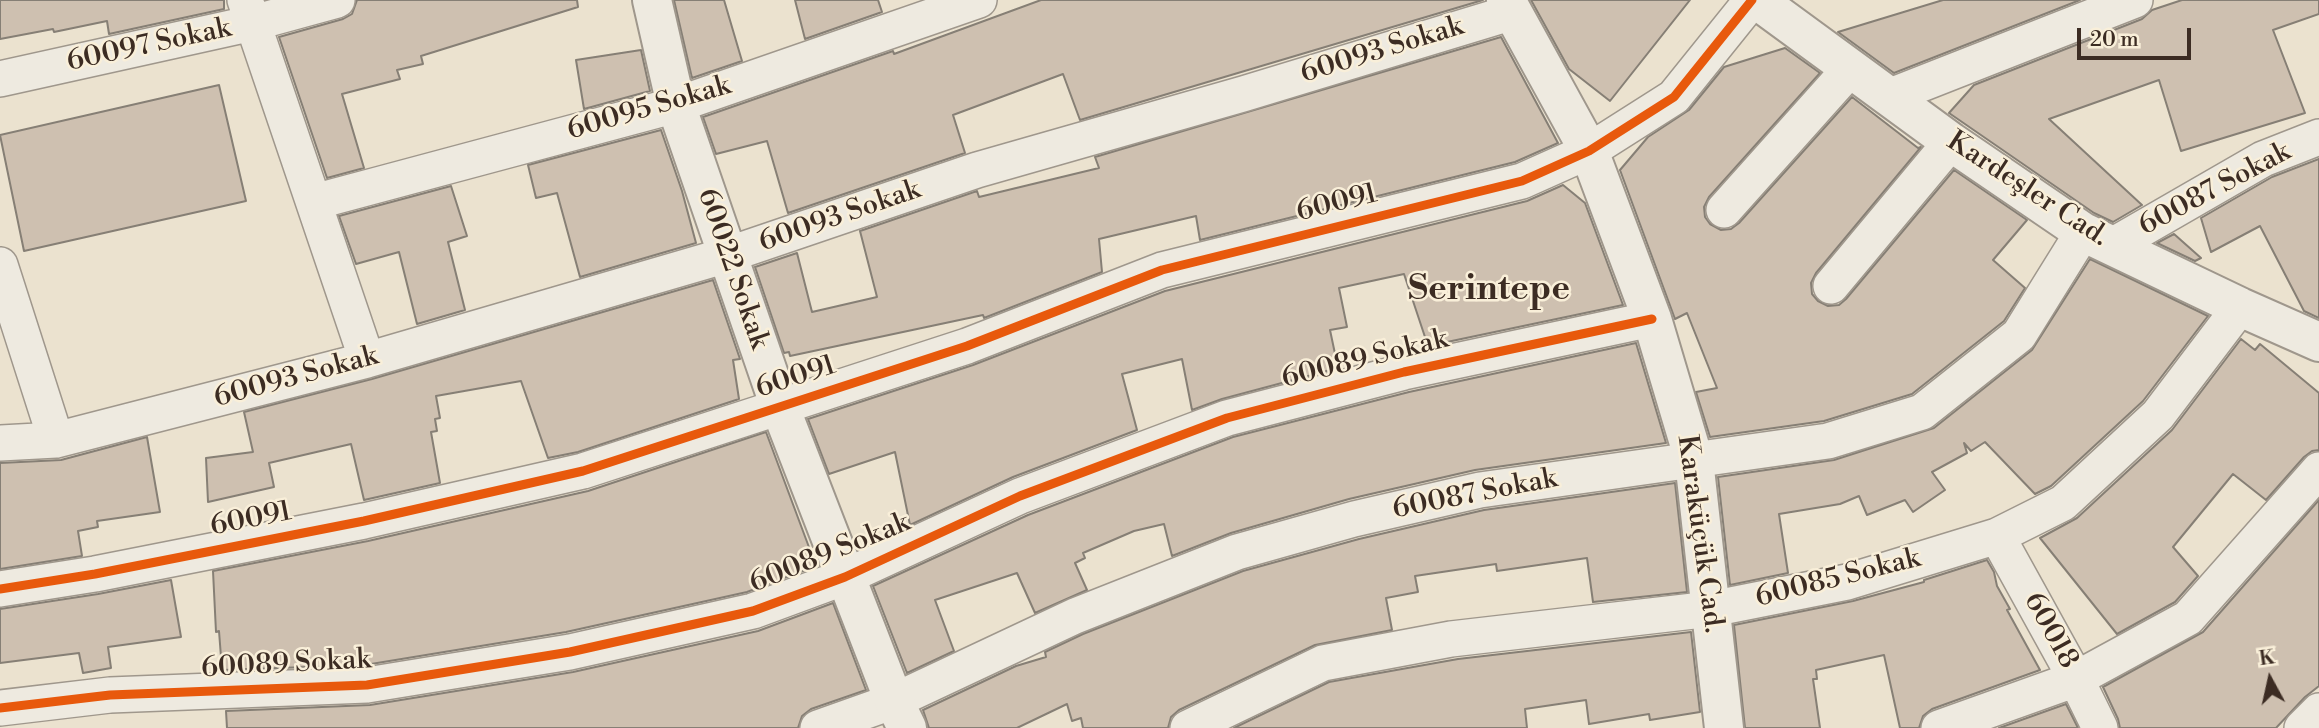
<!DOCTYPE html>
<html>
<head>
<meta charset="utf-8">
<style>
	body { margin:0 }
	#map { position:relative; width:2319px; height:728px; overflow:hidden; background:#ebe2cf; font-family:"Libre Bodoni",serif }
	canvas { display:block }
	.north { position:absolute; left:2235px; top:644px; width:70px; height:70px; -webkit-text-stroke:5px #f9efd9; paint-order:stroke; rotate:352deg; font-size:19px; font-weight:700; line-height:28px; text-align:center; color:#3c2c23 }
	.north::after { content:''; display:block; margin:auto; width:24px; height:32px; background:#3c2c23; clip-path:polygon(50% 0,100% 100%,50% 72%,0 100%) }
	.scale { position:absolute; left:2077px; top:28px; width:114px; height:32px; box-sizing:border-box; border:4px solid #3c2c23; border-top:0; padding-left:9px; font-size:21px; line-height:24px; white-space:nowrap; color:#3c2c23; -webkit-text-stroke:5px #f9efd9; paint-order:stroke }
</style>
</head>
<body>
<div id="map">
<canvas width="2319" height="728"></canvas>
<div class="north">K</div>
<div class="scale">20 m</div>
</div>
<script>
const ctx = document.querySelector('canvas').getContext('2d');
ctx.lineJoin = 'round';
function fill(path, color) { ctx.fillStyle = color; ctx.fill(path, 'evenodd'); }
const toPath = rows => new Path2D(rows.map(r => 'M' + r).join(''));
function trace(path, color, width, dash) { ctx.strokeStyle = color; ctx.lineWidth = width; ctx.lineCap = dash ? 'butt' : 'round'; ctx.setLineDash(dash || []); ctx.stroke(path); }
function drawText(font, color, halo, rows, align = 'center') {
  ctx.font = font + ' "Libre Bodoni",serif'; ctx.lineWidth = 5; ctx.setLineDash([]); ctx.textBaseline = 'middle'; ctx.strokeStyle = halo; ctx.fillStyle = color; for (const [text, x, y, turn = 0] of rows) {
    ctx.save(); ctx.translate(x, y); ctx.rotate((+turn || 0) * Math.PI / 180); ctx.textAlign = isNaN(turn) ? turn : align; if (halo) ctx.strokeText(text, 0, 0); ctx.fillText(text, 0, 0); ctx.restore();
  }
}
const building = toPath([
	[0,0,224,0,224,9,109,34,107,21,54,32,53,29,0,39,0,0],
	[357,0,577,0,578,7,421,56,423,64,397,70,400,79,342,94,364,168,327,178,279,37,343,19,352,14,357,0],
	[674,0,724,0,742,61,692,78,674,0],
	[795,0,878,0,882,12,805,39,795,0],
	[1041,0,1483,0,1080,120,1063,74,953,115,965,153,788,213,767,141,716,154,703,117,893,51,894,54,1041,0],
	[1531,0,1690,0,1610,101,1569,69,1531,0],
	[1943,0,2080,0,1894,73,1838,32,1943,0],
	[2182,0,2319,0,2319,14,2273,30,2305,113,2181,151,2159,80,2049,119,2142,205,2113,222,2094,213,1949,113,1974,85,2142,19,2152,10,2182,0],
	[1501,37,1558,143,1515,162,1200,240,1196,216,1099,239,1102,272,984,318,983,315,790,356,789,352,784,353,755,267,797,253,812,312,877,297,860,231,977,191,979,197,1099,168,1095,157,1501,37],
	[1785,48,1820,73,1709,197,1704,207,1705,217,1710,224,1721,230,1731,229,1739,223,1852,97,1918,148,1921,147,1816,273,1811,283,1812,294,1818,301,1828,306,1839,305,1846,299,1954,170,2027,220,1993,260,2025,288,2004,321,1912,394,1824,421,1710,437,1696,392,1717,388,1687,313,1675,319,1620,170,1648,137,1689,110,1724,67,1785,48],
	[641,50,650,91,584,109,576,60,641,50],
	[219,85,246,201,24,251,0,135,219,85],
	[661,130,682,191,696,243,580,277,557,193,536,198,528,165,661,130],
	[2319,159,2319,318,2304,311,2260,226,2211,252,2201,218,2272,177,2319,159],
	[1563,185,1585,203,1623,305,1428,346,1404,274,1339,288,1347,327,1330,330,1338,368,1222,399,1192,410,1182,359,1122,374,1137,430,1013,477,910,525,895,452,829,474,808,419,973,365,1165,291,1527,201,1563,185],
	[451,186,467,236,448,242,465,310,417,324,399,252,356,264,339,216,451,186],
	[2174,234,2201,258,2195,261,2157,243,2174,234],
	[2090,259,2208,316,2143,401,2051,486,2035,494,1985,442,1971,451,1964,443,1967,453,1932,472,1945,490,1913,512,1905,500,1867,515,1859,496,1840,504,1779,514,1788,573,1730,585,1718,477,1834,460,1934,428,2032,350,2090,259],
	[713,280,740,359,733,360,739,399,578,452,548,458,521,381,436,396,440,418,435,419,437,431,431,432,440,483,364,500,351,444,269,463,274,487,208,502,206,458,253,452,244,412,372,379,713,280],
	[2241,339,2255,350,2260,344,2319,393,2319,450,2312,451,2304,457,2266,500,2233,474,2173,547,2198,576,2175,602,2117,634,2040,538,2077,518,2172,430,2241,339],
	[1636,343,1666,443,1475,470,1349,499,1231,533,1172,556,1164,524,1134,531,1083,553,1085,558,1075,563,1087,590,1035,613,1017,573,935,600,954,651,907,673,873,586,1028,515,1233,437,1409,392,1636,343],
	[766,432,816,566,747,592,566,632,365,665,222,670,219,631,216,632,213,571,368,541,588,491,766,432],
	[147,437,160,512,97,521,98,527,78,531,82,556,0,569,0,463,61,460,147,437],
	[1675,483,1687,592,1593,602,1587,558,1497,571,1496,564,1415,576,1418,592,1386,598,1392,630,1315,645,1179,710,1171,717,1168,728,1083,728,1081,718,1072,721,1067,704,1017,728,929,728,923,710,1016,666,1046,657,1045,652,1083,634,1243,571,1359,539,1484,510,1675,483],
	[2319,500,2319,686,2305,697,2276,728,2120,728,2118,719,2103,687,2203,632,2319,500],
	[1987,560,1994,572,1997,586,2010,609,2007,610,2040,670,1932,709,1923,716,1919,728,1900,728,1884,655,1816,670,1817,679,1813,679,1820,728,1745,728,1734,625,1853,601,1924,582,1924,580,1987,560],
	[171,580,181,637,108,647,111,668,83,673,79,653,0,663,0,609,98,594,171,580],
	[833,603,866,690,811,709,802,716,798,728,227,728,226,711,370,705,573,672,758,631,833,603],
	[1691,632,1700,712,1650,720,1649,714,1589,724,1586,700,1525,709,1527,728,1234,728,1329,682,1458,659,1691,632],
	[2066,704,2078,728,1999,728,2066,704]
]);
fill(building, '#cec0b0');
trace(building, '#867f75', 2);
const minor = toPath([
	[245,0,367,360],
	[0,79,253,23,337,0],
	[1888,97,2135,0],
	[314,202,676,105,979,0],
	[1724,210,1850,69],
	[2112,246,2263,159,2319,137],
	[0,265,56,440],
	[1831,286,1951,142],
	[0,443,56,440,367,360,727,255,977,170,1243,94,1513,12],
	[1997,536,2076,679,2100,728],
	[0,589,95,574,364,521,583,471,967,346,1162,270,1522,181,1589,151,1674,97,1752,0],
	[0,708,110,695,367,685,570,652,753,611,845,577,1020,496,1227,418,1404,372,1652,319],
	[818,728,894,701,1075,616,1237,552,1354,519,1480,490,1828,441,1922,412,2019,335,2083,232],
	[1188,728,1323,663,1451,639,1711,609,1847,582,1997,536,2063,503,2158,415,2240,307],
	[1939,728,2076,679,2188,618,2319,470],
	[2302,728,2319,711]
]);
const tertiary = toPath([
	[652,0,676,105,780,407,894,701,907,728],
	[1506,0,1589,151,1652,319,1694,460,1724,728],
	[1757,0,1951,142,2083,232,2240,307,2319,342]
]);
trace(minor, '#9f978c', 38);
trace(tertiary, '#9f978c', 42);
trace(minor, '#eeeae0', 35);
trace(tertiary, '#eeeae0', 38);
trace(toPath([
	[0,589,95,574,364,521,583,471,967,346,1162,270,1522,181,1589,151,1674,97,1752,0],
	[0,708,110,695,367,685,570,652,753,611,845,577,1020,496,1227,418,1404,372,1652,319]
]), '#e8590c', 9);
drawText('28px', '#3c2c23', '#f9efd9', [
	["60097 Sokak",149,46,-12],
	["60093 Sokak",1382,51,-17],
	["60095 Sokak",649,109,-16],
	["Kardeşler Cad.",2027,190,33],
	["60087 Sokak",2215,190,-28],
	["60091",1337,204,-14],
	["60093 Sokak",840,217,-19],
	["60022 Sokak",732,269,71],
	["60089 Sokak",1365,360,-14],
	["60093 Sokak",296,378,-15],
	["60091",796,378,-18],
	["60087 Sokak",1475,495,-11],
	["60091",251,520,-11],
	["Karaküçük Cad.",1699,534,82],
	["60089 Sokak",830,554,-22],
	["60085 Sokak",1838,579,-14],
	["60018",2050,631,61],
	["60089 Sokak",286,665,-3]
]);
drawText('bold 35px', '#3c2c23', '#f9efd9', [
	["Serintepe",1489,291]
]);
</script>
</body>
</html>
